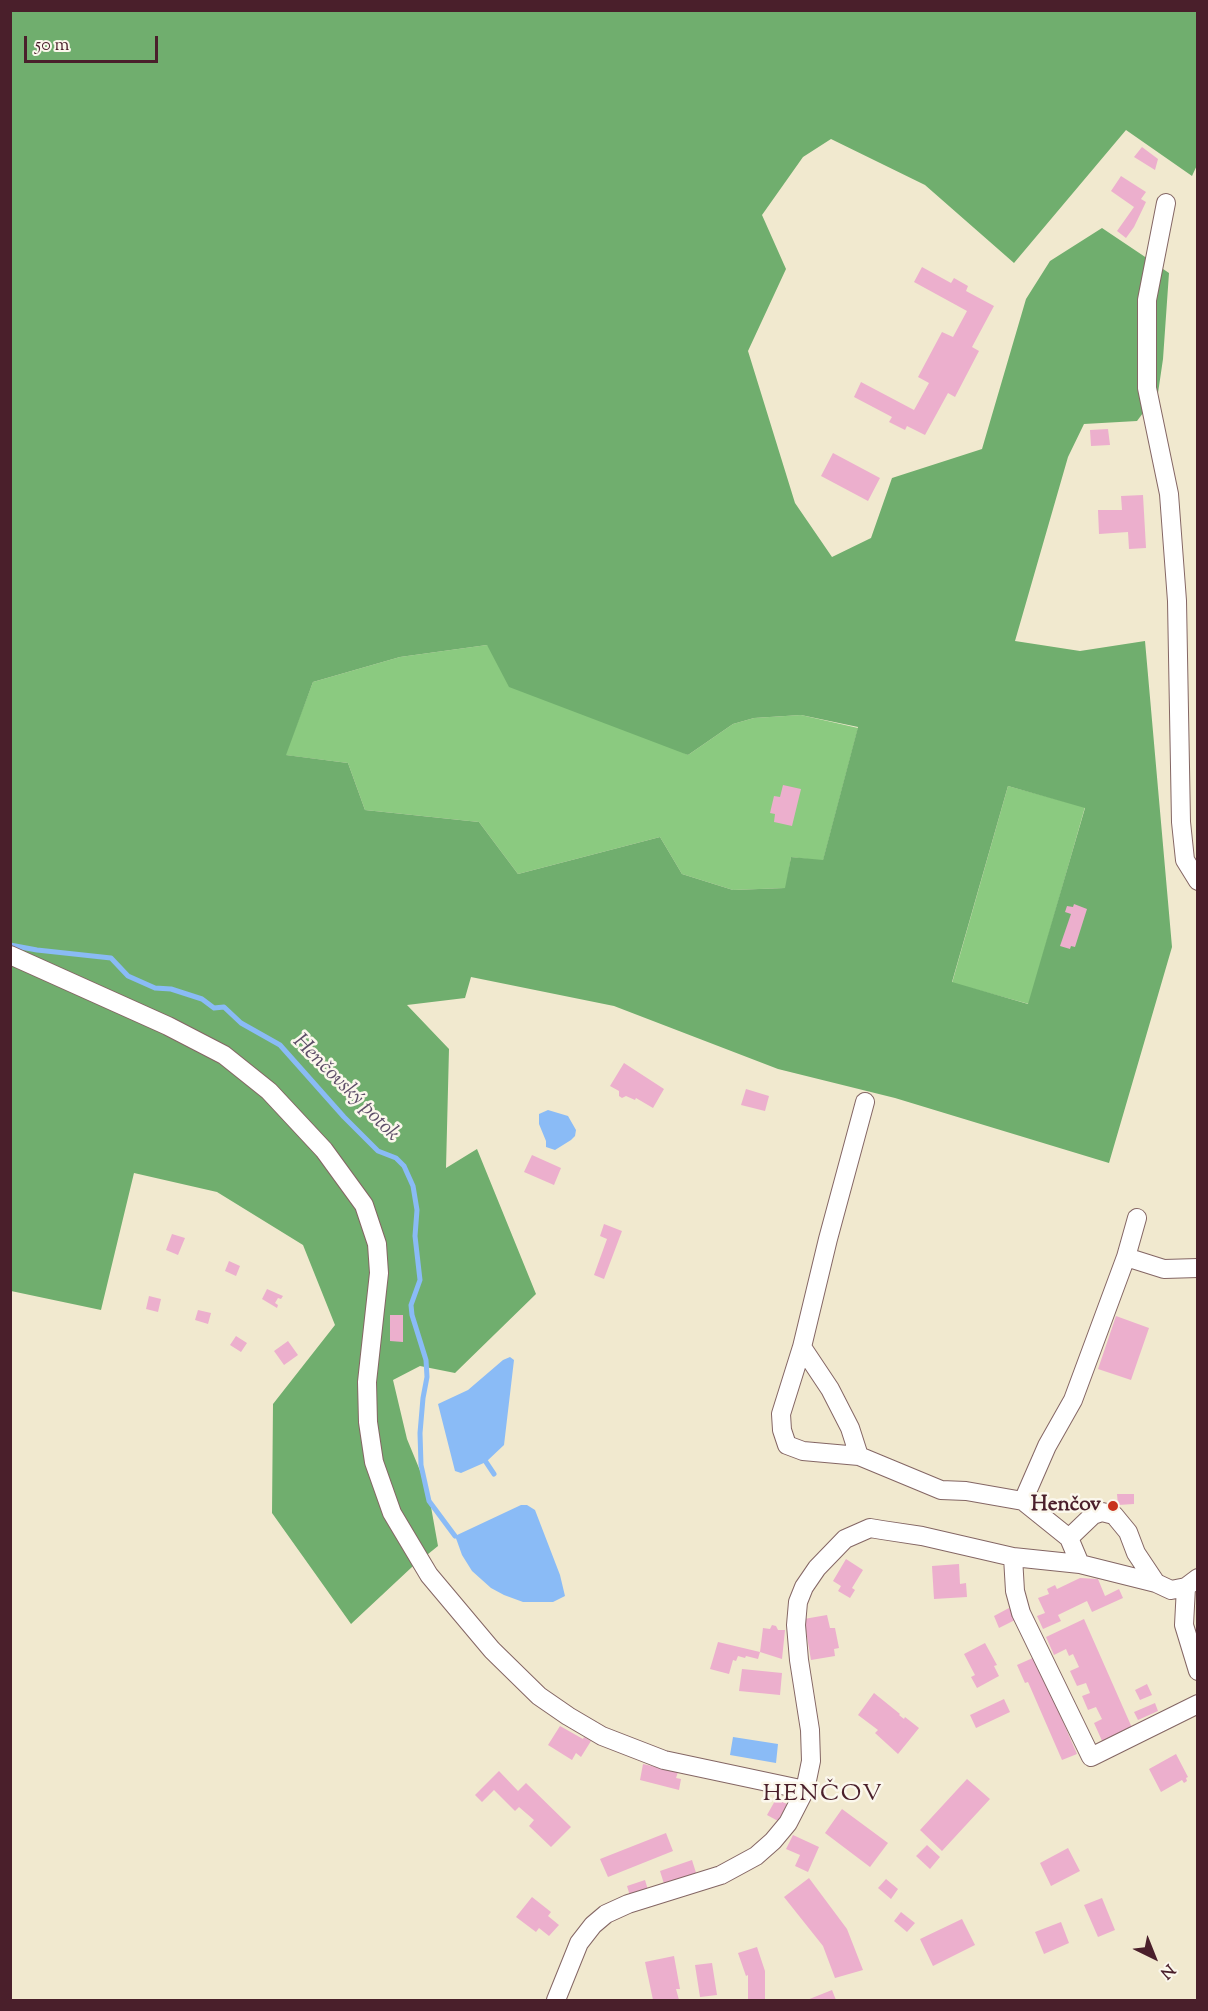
<!DOCTYPE html>
<html>
<head>
<meta charset="utf-8">
<style>
	body { margin:0 }
	#map { position:relative; width:1208px; height:2011px; overflow:hidden; background:#f1e9cf; font-family:"Sorts Mill Goudy",serif }
	canvas { display:block }
	.frame { position:absolute; inset:0; border:12px solid #4a1f2b; pointer-events:none }
	.north { position:absolute; left:1124px; top:1927px; width:60px; height:60px; -webkit-text-stroke:4px #fbf7ec; paint-order:stroke; rotate:137deg; font-size:16px; font-weight:700; line-height:24px; text-align:center; color:#4a1f2b }
	.north::after { content:''; display:block; margin:auto; width:21px; height:27px; background:#4a1f2b; clip-path:polygon(50% 0,100% 100%,50% 72%,0 100%) }
	.scale { position:absolute; left:24px; top:36px; width:134px; height:27px; box-sizing:border-box; border:3px solid #4a1f2b; border-top:0; padding-left:8px; font-size:18px; line-height:21px; white-space:nowrap; color:#4a1f2b; -webkit-text-stroke:4px #fbf7ec; paint-order:stroke }
</style>
</head>
<body>
<div id="map">
<canvas width="1208" height="2011"></canvas>
<div class="frame"></div>
<div class="north">N</div>
<div class="scale">50 m</div>
</div>
<script>
const ctx = document.querySelector('canvas').getContext('2d');
ctx.lineJoin = 'round';
function fill(path, color) { ctx.fillStyle = color; ctx.fill(path, 'evenodd'); }
const toPath = rows => new Path2D(rows.map(r => 'M' + r).join(''));
function trace(path, color, width, dash) { ctx.strokeStyle = color; ctx.lineWidth = width; ctx.lineCap = dash ? 'butt' : 'round'; ctx.setLineDash(dash || []); ctx.stroke(path); }
function drawText(font, color, halo, rows, align = 'center') {
  ctx.font = font + ' "Sorts Mill Goudy",serif'; ctx.lineWidth = 5; ctx.setLineDash([]); ctx.textBaseline = 'middle'; ctx.strokeStyle = halo; ctx.fillStyle = color; for (const [text, x, y, turn = 0] of rows) {
    ctx.save(); ctx.translate(x, y); ctx.rotate((+turn || 0) * Math.PI / 180); ctx.textAlign = isNaN(turn) ? turn : align; if (halo) ctx.strokeText(text, 0, 0); ctx.fillText(text, 0, 0); ctx.restore();
  }
}
fill(toPath([
	[487,645,688,755,733,724,754,718,801,715,858,728,823,861,791,857,786,888,733,890,682,874,660,837,518,874,479,822,365,810,348,763,285,755,313,682,400,657],
	[1008,786,1085,807,1029,1004,952,983]
]), '#8bca80');
fill(toPath([
	[11,11,1197,11,1198,163,1192,176,1126,130,1014,263,925,185,831,139,803,157,762,215,786,269,748,351,795,503,832,557,871,538,892,478,982,449,1026,299,1050,261,1102,228,1169,273,1163,359,1158,393,1137,421,1084,424,1068,457,1015,641,1080,651,1145,641,1172,947,1109,1163,895,1098,778,1069,614,1006,471,977,465,998,407,1005,449,1049,446,1168,477,1149,536,1294,455,1373,420,1366,393,1380,407,1439,428,1490,438,1546,412,1567,351,1624,272,1513,273,1404,335,1325,303,1245,217,1192,134,1173,101,1310,11,1291],
	[487,645,509,687,688,755,733,724,754,718,801,715,858,727,823,860,791,857,785,888,733,890,682,874,660,837,518,874,479,822,365,810,348,763,286,755,313,682,400,657],
	[1008,786,1085,808,1028,1004,952,982]
]), '#70ae6e');
fill(toPath([
	[548,1110,568,1116,576,1130,575,1136,571,1140,555,1150,546,1147,546,1141,539,1124,539,1114],
	[510,1357,514,1360,504,1445,486,1462,461,1473,455,1471,438,1404,468,1390,503,1360],
	[521,1505,527,1505,535,1510,560,1575,565,1596,553,1602,523,1602,504,1595,491,1588,472,1571,462,1555,457,1541,455,1536],
	[733,1737,778,1744,776,1763,730,1755]
]), '#8abbf6');
trace(toPath([
	[10,945,37,950,111,958,128,976,155,988,171,989,202,999,214,1008,224,1007,241,1023,280,1045,344,1117,378,1151,396,1158,404,1166,413,1186,417,1210,415,1236,420,1280,411,1305,412,1315,426,1360,427,1377,423,1398,420,1433,421,1465,429,1501,455,1536],
	[486,1462,494,1474]
]), '#8abbf6', 5);
fill(toPath([
	[1142,147,1158,159,1155,170,1134,157],
	[1121,176,1146,192,1141,199,1146,202,1134,227,1126,238,1117,231,1134,207,1111,191],
	[922,267,951,283,954,278,968,286,966,291,994,306,972,347,979,351,955,397,948,393,925,435,907,426,905,430,889,422,892,417,854,397,861,382,914,410,929,383,918,377,942,332,953,337,967,311,914,282],
	[1108,429,1110,445,1091,446,1090,430],
	[833,453,880,478,868,501,821,476],
	[1143,495,1146,548,1129,549,1128,532,1099,534,1098,510,1122,510,1121,496],
	[783,785,801,789,792,826,774,822,775,814,770,813,774,796,780,797],
	[1074,904,1087,909,1075,947,1071,946,1070,949,1060,946,1071,914,1065,912,1067,906,1073,907],
	[624,1063,664,1089,653,1108,636,1098,635,1100,626,1096,622,1098,619,1096,619,1091,610,1086],
	[746,1089,769,1096,765,1111,741,1105],
	[532,1155,561,1168,554,1185,524,1172],
	[604,1224,622,1231,604,1279,594,1275,607,1239,600,1236],
	[172,1234,185,1238,178,1255,166,1250],
	[229,1261,240,1266,236,1276,225,1271],
	[267,1289,283,1296,281,1299,278,1298,275,1303,278,1305,277,1308,262,1299],
	[149,1296,161,1299,158,1312,146,1309],
	[198,1310,211,1313,208,1324,195,1320],
	[390,1315,403,1315,403,1342,390,1341],
	[1116,1316,1149,1328,1131,1380,1098,1369],
	[236,1336,247,1343,241,1352,230,1345],
	[288,1341,298,1355,284,1365,274,1351],
	[1117,1494,1134,1494,1134,1504,1118,1505],
	[846,1559,863,1570,852,1588,855,1590,850,1598,838,1591,841,1586,833,1581],
	[959,1564,960,1584,966,1583,967,1597,934,1599,932,1566],
	[1080,1578,1098,1579,1105,1596,1119,1589,1123,1598,1092,1612,1087,1601,1058,1615,1061,1621,1043,1629,1037,1616,1045,1613,1038,1598,1049,1594,1047,1589,1055,1585,1057,1589],
	[1009,1608,1015,1620,999,1628,994,1616],
	[827,1615,830,1628,835,1628,839,1648,834,1649,835,1656,811,1660,804,1619],
	[1084,1619,1133,1730,1103,1743,1094,1723,1102,1719,1096,1707,1088,1710,1082,1696,1090,1693,1086,1683,1077,1686,1070,1671,1079,1667,1073,1654,1069,1656,1066,1649,1054,1655,1046,1637],
	[772,1625,776,1626,778,1630,785,1630,782,1659,760,1652,763,1628,770,1629],
	[718,1642,760,1652,758,1659,746,1656,745,1658,738,1656,736,1661,733,1660,729,1674,710,1669],
	[985,1643,997,1665,994,1666,999,1676,977,1688,971,1677,975,1675,964,1654],
	[1035,1657,1077,1754,1062,1760,1028,1682,1025,1683,1017,1665],
	[742,1669,782,1673,780,1695,739,1691],
	[1147,1684,1152,1695,1140,1700,1135,1690],
	[874,1693,900,1714,899,1715,904,1719,905,1717,919,1728,898,1754,875,1733,878,1730,858,1715],
	[1004,1699,1010,1712,976,1728,970,1715],
	[1155,1703,1158,1711,1138,1720,1134,1712],
	[560,1726,583,1739,584,1737,591,1741,581,1757,576,1753,572,1760,548,1745],
	[1176,1754,1188,1777,1186,1778,1187,1781,1184,1783,1182,1780,1161,1792,1149,1769],
	[643,1764,678,1772,676,1778,681,1779,679,1790,640,1780],
	[499,1771,518,1791,526,1783,571,1827,551,1847,529,1826,534,1820,519,1807,515,1811,494,1790,482,1802,475,1795],
	[967,1779,990,1799,942,1851,920,1830],
	[776,1799,787,1804,778,1821,767,1815],
	[842,1809,888,1843,870,1867,825,1833],
	[666,1833,673,1851,608,1877,600,1859],
	[793,1835,819,1847,808,1872,795,1866,800,1855,786,1849],
	[927,1845,940,1857,930,1869,916,1856],
	[1068,1848,1080,1871,1051,1886,1040,1863],
	[692,1860,697,1876,665,1887,660,1871],
	[809,1878,847,1929,863,1970,835,1978,823,1946,784,1897],
	[886,1879,898,1889,891,1899,878,1888],
	[645,1880,648,1890,630,1896,627,1886],
	[532,1897,551,1912,548,1916,559,1925,549,1936,539,1928,536,1932,516,1917],
	[1102,1898,1115,1930,1098,1937,1084,1905],
	[901,1912,915,1923,907,1932,894,1921],
	[962,1919,975,1945,933,1966,920,1939],
	[1061,1922,1069,1943,1044,1954,1035,1932],
	[757,1947,765,1971,765,2000,748,2000,748,1975,746,1976,738,1953],
	[674,1956,680,1989,676,1989,679,2000,653,2000,645,1962],
	[712,1963,717,1995,700,1997,695,1965],
	[832,1990,836,2000,807,2000]
]), '#ecafcd');
const minor = toPath([
	[1166,203,1147,300,1147,388,1169,494,1177,601,1181,822,1185,860,1198,881],
	[10,955,168,1026,224,1055,269,1091,324,1150,364,1205,377,1244,379,1273,367,1382,368,1422,374,1462,392,1513,429,1575,492,1650,539,1696,568,1716,602,1736,664,1760,805,1790],
	[865,1102,828,1239,802,1347,830,1389,850,1428,859,1456,941,1490,966,1491,1023,1501,1069,1538,1080,1564],
	[1126,1257,1164,1269,1198,1268],
	[802,1347,781,1414,782,1430,787,1445,803,1451,859,1456],
	[1023,1501,1047,1446,1073,1400,1126,1257,1137,1218],
	[1069,1538,1093,1515,1102,1512,1114,1515,1128,1532,1136,1553,1156,1583],
	[1013,1557,1015,1591,1021,1613,1091,1757,1198,1704],
	[1186,1587,1184,1625,1198,1671],
	[556,2000,579,1943,593,1925,606,1914,628,1904,721,1875,756,1856,773,1841,788,1823,805,1790,811,1761,810,1730,799,1660,796,1625,798,1602,804,1587,817,1568,845,1539,870,1528,882,1530,922,1536,1013,1557,1080,1564,1156,1583,1171,1590,1186,1587,1198,1578]
]);
trace(minor, '#846664', 20);
trace(minor, '#fff', 18);
for (const [x, y, r, color] of [
	[1113,1506,6,"#c8321e"]
]) { const dot = new Path2D(); dot.arc(x, y, r, 0, 2 * Math.PI); ctx.fillStyle = color; ctx.fill(dot); trace(dot, '#fbf7ec', 2); }
drawText('bold 21px', '#4a1f2b', '#fbf7ec', [
	["Henčov",1101,1506]
], 'right');
drawText('italic 22px', '#5d4e68', '#fbf7ec', [
	["Henčovský potok",345,1089,45]
]);
ctx.letterSpacing = '1.5px';
drawText('24px', '#4a1f2b', '#fbf7ec', [
	["HENČOV",823,1796]
]);
ctx.letterSpacing = '0px';
</script>
</body>
</html>
